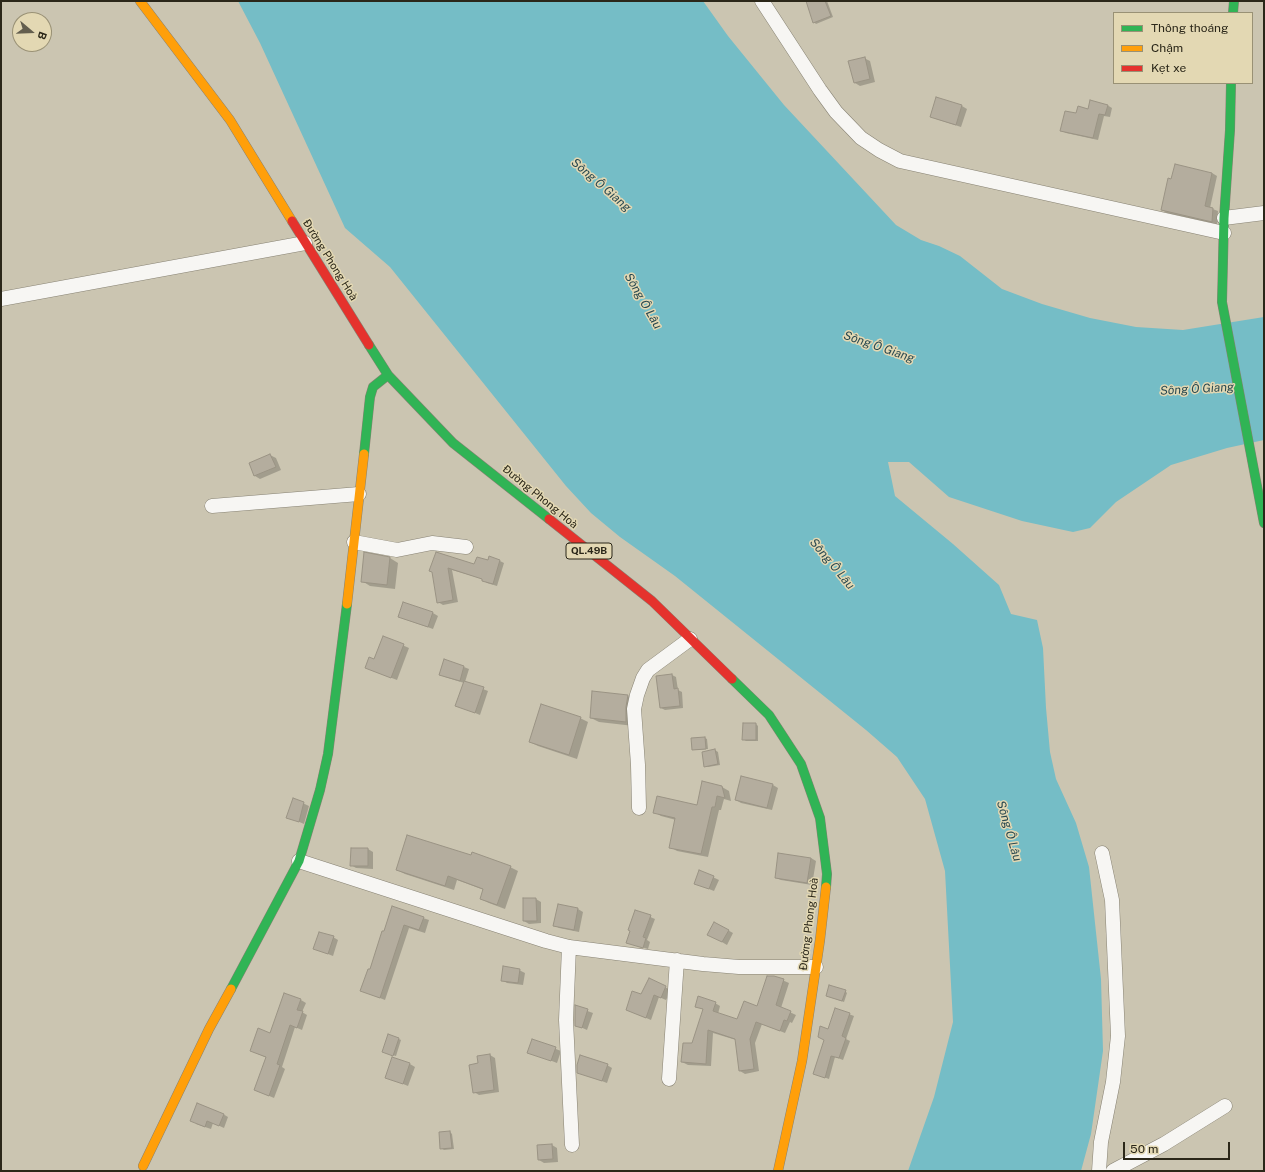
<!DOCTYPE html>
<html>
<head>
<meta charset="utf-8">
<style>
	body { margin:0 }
	#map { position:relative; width:1265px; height:1172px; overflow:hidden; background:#cbc5b1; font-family:"Public Sans",sans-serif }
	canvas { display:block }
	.frame { position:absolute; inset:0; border:2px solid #2b2719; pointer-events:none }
	.legend { position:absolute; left:1113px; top:12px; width:140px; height:72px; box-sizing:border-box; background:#e3d8b3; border:1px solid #999175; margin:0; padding:5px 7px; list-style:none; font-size:12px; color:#2b2719 }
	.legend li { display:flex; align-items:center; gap:8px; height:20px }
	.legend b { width:20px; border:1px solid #999175 }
	.north { position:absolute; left:12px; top:12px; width:40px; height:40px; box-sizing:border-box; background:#e3d8b3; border:1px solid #999175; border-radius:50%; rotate:109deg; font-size:11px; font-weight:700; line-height:16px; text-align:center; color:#2b2719 }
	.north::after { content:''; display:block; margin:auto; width:14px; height:18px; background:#635e4e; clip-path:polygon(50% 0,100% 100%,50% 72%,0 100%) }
	.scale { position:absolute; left:1123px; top:1142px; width:107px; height:18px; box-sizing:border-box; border:2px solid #2b2719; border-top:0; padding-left:5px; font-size:12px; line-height:14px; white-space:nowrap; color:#2b2719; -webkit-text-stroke:3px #e3d8b3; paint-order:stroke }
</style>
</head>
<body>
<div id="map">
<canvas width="1265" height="1172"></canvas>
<div class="frame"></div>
<ul class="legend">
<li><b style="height:5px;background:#30b455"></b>Thông thoáng</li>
<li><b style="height:5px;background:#ff9f0a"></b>Chậm</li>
<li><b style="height:5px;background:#e5322d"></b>Kẹt xe</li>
</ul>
<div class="north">B</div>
<div class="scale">50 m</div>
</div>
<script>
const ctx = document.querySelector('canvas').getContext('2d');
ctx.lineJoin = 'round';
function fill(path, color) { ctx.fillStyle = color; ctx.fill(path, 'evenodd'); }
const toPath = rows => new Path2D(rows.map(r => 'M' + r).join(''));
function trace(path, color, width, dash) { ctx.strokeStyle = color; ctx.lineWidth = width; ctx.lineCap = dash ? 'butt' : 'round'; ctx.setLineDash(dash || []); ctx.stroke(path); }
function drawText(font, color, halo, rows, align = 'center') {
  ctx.font = font + ' "Public Sans",sans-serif'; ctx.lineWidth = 3; ctx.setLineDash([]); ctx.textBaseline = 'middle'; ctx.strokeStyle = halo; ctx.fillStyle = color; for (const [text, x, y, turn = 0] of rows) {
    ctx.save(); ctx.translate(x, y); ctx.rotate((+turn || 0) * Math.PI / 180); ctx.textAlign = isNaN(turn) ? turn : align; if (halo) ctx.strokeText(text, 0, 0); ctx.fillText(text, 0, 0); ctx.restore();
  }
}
fill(toPath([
	[238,1,703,1,728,36,784,105,896,225,921,240,939,246,960,256,1002,289,1042,304,1090,318,1136,327,1183,330,1264,317,1264,440,1227,448,1171,465,1116,502,1090,528,1073,532,1022,521,949,497,909,462,888,462,895,496,953,544,999,585,1011,614,1037,620,1043,648,1046,708,1050,752,1056,779,1076,823,1089,867,1101,979,1103,1051,1091,1134,1081,1171,908,1171,934,1097,953,1022,945,871,925,799,897,757,866,730,675,576,620,537,591,513,566,486,390,267,345,228,260,43]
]), '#75bdc6');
fill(toPath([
	[810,1,827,1,833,17,816,24,814,22],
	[864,58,870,61,875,82,860,86,855,83],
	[937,98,962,106,967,109,961,127,936,119,931,116],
	[1107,105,1112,108,1110,117,1104,116,1098,140,1066,133,1062,131,1089,110],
	[1212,173,1217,176,1210,208,1218,211,1217,224,1167,213,1162,210,1172,180],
	[270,455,276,458,281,470,260,479,255,476,250,464],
	[436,553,475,566,488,562,500,561,504,563,497,586,487,583,483,580,483,579,452,570,458,602,443,605,438,602],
	[365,554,390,558,398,563,395,589,370,586,362,581],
	[433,613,438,616,433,629,404,619,399,616],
	[384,637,409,648,397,680,366,668,375,660],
	[445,661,464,667,469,669,465,682,488,691,480,715,456,705,464,683,445,677,440,674],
	[672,675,676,677,678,690,682,692,683,708,665,710,661,708],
	[593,692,628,696,636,700,634,726,599,722,591,718],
	[580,718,588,722,577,759,538,746,530,742],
	[744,724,756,724,758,726,758,741,746,741,743,739],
	[705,738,707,739,708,749,695,750,693,749,692,739],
	[715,750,718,752,720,765,708,767,705,766,703,753],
	[773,785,778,788,772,810,741,803,736,800],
	[722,787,729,791,731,801,724,799,721,810,719,810,708,857,677,851,670,847,676,820,661,816,654,812,697,807],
	[294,799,309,806,304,824,288,817],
	[352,849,368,849,373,852,373,869,356,868,351,865],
	[472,856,510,867,518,871,505,909,489,903,481,899,484,890,457,880,454,890,405,874,397,870],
	[811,858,816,861,812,885,781,880,776,878],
	[700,871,719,880,714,891,701,886],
	[524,899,536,899,541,902,541,923,529,924,524,921],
	[578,909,583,912,579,932,559,928,554,925],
	[636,911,655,919,647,940,650,942,648,949,627,943],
	[423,918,429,920,425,933,409,928,385,1000,362,991,370,970,383,932],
	[715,923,733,933,727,945,708,934],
	[333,937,338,940,333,956,315,949],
	[519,970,525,973,523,985,507,983,502,980],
	[773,976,789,983,781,1008,796,1015,792,1023,790,1022,785,1033,762,1024,755,1043,759,1071,745,1074,740,1071,736,1040,713,1033,711,1066,688,1065,682,1062,693,1044,704,1010,696,1006,715,1003,720,1006,718,1014,738,1021,757,1007],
	[649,980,671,990,666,1000,659,997,651,1020,627,1010,642,996],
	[845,991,847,993,844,1002,829,997],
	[301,1000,306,1003,302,1012,307,1015,302,1030,295,1027,282,1067,285,1069,274,1098,255,1090,267,1058,251,1051,271,1034],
	[576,1007,593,1013,587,1030,576,1025],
	[836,1009,854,1016,846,1039,850,1041,843,1060,835,1057,829,1079,815,1074],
	[399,1039,401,1040,396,1056,385,1053],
	[533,1040,561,1051,557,1063,529,1052],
	[490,1055,495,1058,499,1092,479,1095,474,1092,479,1064,478,1057],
	[410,1064,415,1067,408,1086,386,1077],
	[607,1065,612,1068,607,1083,578,1072],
	[223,1114,228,1117,224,1128,213,1123,211,1129,196,1124],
	[450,1132,452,1134,454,1149,444,1150,441,1148,440,1133],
	[552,1145,557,1148,558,1162,544,1163,539,1160]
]), '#0003');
const building = toPath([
	[806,1,825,1,831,16,813,23,806,1],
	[865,57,870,79,854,83,848,61,865,57],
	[936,97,962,105,956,125,930,117,936,97],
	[1090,100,1108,105,1105,115,1099,114,1093,138,1060,131,1065,111,1076,113,1078,106,1088,109,1090,100],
	[1175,164,1212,173,1205,206,1213,208,1212,222,1161,210,1168,178,1171,179,1175,164],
	[270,454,276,467,254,476,249,463,270,454],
	[364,552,390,557,387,585,361,582,364,552],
	[436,552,474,564,477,557,488,560,489,556,500,560,493,584,482,581,482,579,448,568,453,600,437,603,432,572,429,571,436,552],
	[403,602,433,612,428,627,398,617,403,602],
	[383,636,404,644,391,678,365,668,369,657,374,659,383,636],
	[444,659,464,666,460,681,439,675,444,659],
	[672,674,674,689,678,688,680,706,660,708,656,676,672,674],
	[464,681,484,687,475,713,455,706,464,681],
	[592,691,628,695,626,707,626,722,590,718,592,691],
	[541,704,581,717,569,755,529,742,541,704],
	[743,723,756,723,756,740,742,740,743,723],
	[705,737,706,749,692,750,691,738,705,737],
	[715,749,718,764,704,767,702,752,715,749],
	[741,776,773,784,767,808,735,800,741,776],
	[702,781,722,786,725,798,717,796,715,807,712,807,701,854,669,848,675,818,653,813,657,796,697,805,702,781],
	[293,798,304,802,299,822,286,818,293,798],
	[407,835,471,855,472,852,511,866,497,905,480,899,483,889,448,876,445,886,396,870,407,835],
	[351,848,368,848,368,866,350,866,351,848],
	[778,853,811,858,807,883,775,878,778,853],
	[699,870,714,876,709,889,694,884,699,870],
	[523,898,536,898,537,921,523,921,523,898],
	[558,904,578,908,574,930,553,926,558,904],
	[392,906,424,917,419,930,404,925,380,998,360,991,368,969,370,969,382,931,384,931,392,906],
	[635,910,651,915,643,937,646,938,643,948,626,943,630,931,628,930,635,910],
	[714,922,729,930,722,942,707,935,714,922],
	[319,932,334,936,328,954,313,949,319,932],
	[503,966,520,969,518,983,501,981,503,966],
	[767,976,774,976,784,979,776,1005,791,1011,787,1021,784,1020,780,1031,756,1022,750,1039,754,1069,739,1071,735,1039,708,1030,706,1064,681,1062,683,1043,692,1043,703,1009,695,1007,698,996,716,1002,713,1011,737,1019,744,1001,757,1006,767,976],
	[649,978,666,986,661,998,654,995,646,1018,626,1010,632,991,641,994,649,978],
	[829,985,846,990,842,1001,826,996,829,985],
	[284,993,301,999,297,1010,303,1011,297,1028,290,1025,277,1064,280,1065,269,1096,254,1090,266,1057,250,1051,258,1028,270,1033,284,993],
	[575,1005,588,1009,582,1028,575,1026,575,1005],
	[835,1008,850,1013,842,1036,846,1038,839,1058,831,1056,825,1078,813,1074,824,1040,818,1037,820,1026,828,1029,835,1008],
	[388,1034,399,1038,393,1056,382,1052,388,1034],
	[532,1039,556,1047,551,1061,527,1053,532,1039],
	[490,1054,494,1090,473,1093,469,1065,478,1063,477,1056,490,1054],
	[580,1055,608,1064,602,1081,577,1073,577,1065,580,1055],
	[392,1057,410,1063,403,1084,385,1078,392,1057],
	[197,1103,224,1114,219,1126,207,1121,205,1127,190,1121,197,1103],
	[450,1131,452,1148,440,1149,439,1132,450,1131],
	[552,1144,553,1159,538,1160,537,1145,552,1144]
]);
fill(building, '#b4ad9e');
trace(building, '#9a9384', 1);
const street = toPath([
	[762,1,820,90,836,112,861,138,879,150,900,161,1224,233],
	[1224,218,1264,213],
	[1,299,305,243],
	[212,506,359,494],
	[354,542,397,550,432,543,466,547],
	[639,808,638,765,634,709,637,695,643,678,648,670,690,639],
	[299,861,546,941,569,947,703,964,739,967,816,967],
	[569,947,566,1020,572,1145],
	[669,1079,677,960],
	[1099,1171,1101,1142,1113,1082,1118,1036,1112,900,1102,853],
	[1113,1171,1164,1144,1225,1106]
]);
const fast = toPath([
	[1233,13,1234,1],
	[1231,83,1230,130,1224,218,1222,302,1264,523],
	[369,345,388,375,453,443,549,519],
	[364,454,370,397,373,387,388,375],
	[732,679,769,715,801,764,820,818,827,874,826,887],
	[231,989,299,861,320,790,328,754,347,604]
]);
const slow = toPath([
	[140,1,230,120,292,221],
	[347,604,364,454],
	[143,1166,209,1029,231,989],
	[778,1171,802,1061,820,940,826,887]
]);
const jam = toPath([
	[292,221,369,345],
	[549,519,652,601,732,679]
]);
trace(street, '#878273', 15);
trace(fast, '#878273', 10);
trace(slow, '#878273', 10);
trace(jam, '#878273', 10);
trace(street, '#f7f6f3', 14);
trace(fast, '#30b455', 9);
trace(slow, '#ff9f0a', 9);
trace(jam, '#e5322d', 9);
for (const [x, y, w] of [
	[589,551,46]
]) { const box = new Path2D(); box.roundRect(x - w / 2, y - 8, w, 16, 3); ctx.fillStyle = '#e3d8b3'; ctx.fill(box); trace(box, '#2b2719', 1); }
drawText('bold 10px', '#2b2719', null, [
	["QL.49B",589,551]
]);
drawText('11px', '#2b2719', '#e3d8b3', [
	["Đường Phong Hoà",330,260,58],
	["Đường Phong Hoà",540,497,39],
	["Đường Phong Hoà",809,924,-83]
]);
drawText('italic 12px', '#294950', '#e3d8b3', [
	["Sông Ô Giang",601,185,41],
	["Sông Ô Lâu",643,301,60],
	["Sông Ô Giang",879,347,19],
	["Sông Ô Giang",1197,389,-3],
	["Sông Ô Lâu",832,564,50],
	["Sông Ô Lâu",1009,831,74]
]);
</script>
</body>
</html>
